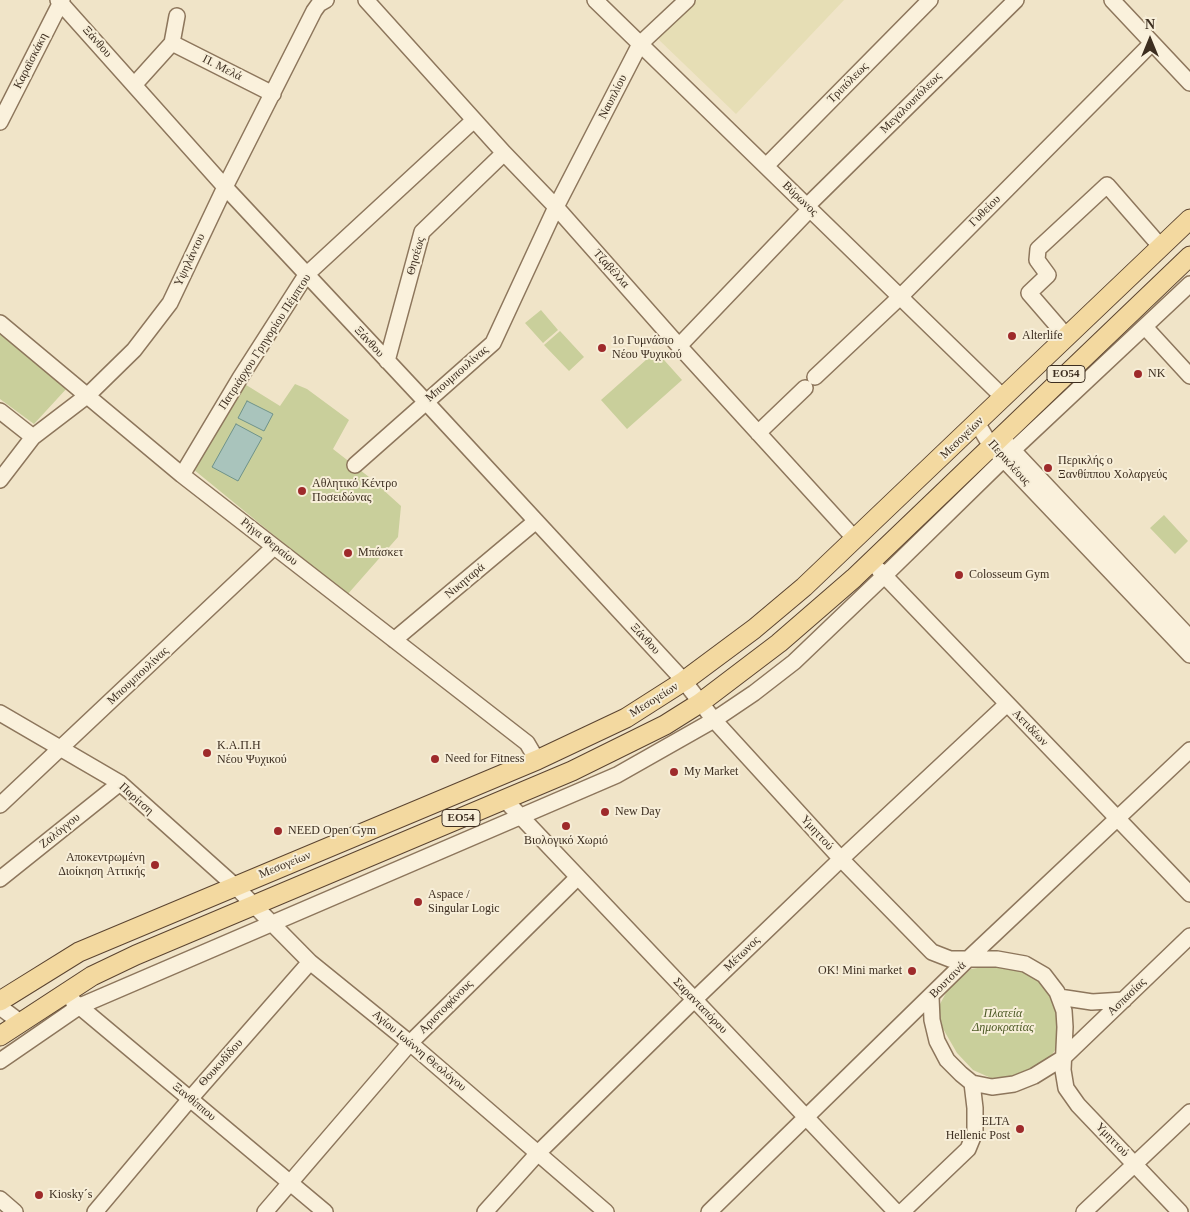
<!DOCTYPE html>
<html>
<head>
<meta charset="utf-8">
<style>
	body { margin:0 }
	#map { position:relative; width:1190px; height:1212px; overflow:hidden; background:#f0e4c8; font-family:Georgia,serif }
	canvas { display:block }
	.north { position:absolute; left:1125px; top:15px; width:50px; height:50px; -webkit-text-stroke:4px #f7eed8; paint-order:stroke; rotate:0deg; font-size:14px; font-weight:700; line-height:20px; text-align:center; color:#3d2e20 }
	.north::after { content:''; display:block; margin:auto; width:18px; height:22px; background:#3d2e20; clip-path:polygon(50% 0,100% 100%,50% 72%,0 100%) }
</style>
</head>
<body>
<div id="map">
<canvas width="1190" height="1212"></canvas>
<div class="north">N</div>
</div>
<script>
const ctx = document.querySelector('canvas').getContext('2d');
ctx.lineJoin = 'round';
function fill(path, color) { ctx.fillStyle = color; ctx.fill(path, 'evenodd'); }
const toPath = rows => new Path2D(rows.map(r => 'M' + r).join(''));
function trace(path, color, width, dash) { ctx.strokeStyle = color; ctx.lineWidth = width; ctx.lineCap = dash ? 'butt' : 'round'; ctx.setLineDash(dash || []); ctx.stroke(path); }
function drawText(font, color, halo, rows, align = 'center') {
  ctx.font = font + ' Georgia,serif'; ctx.lineWidth = 4; ctx.setLineDash([]); ctx.textBaseline = 'middle'; ctx.strokeStyle = halo; ctx.fillStyle = color; for (const [text, x, y, turn = 0] of rows) {
    ctx.save(); ctx.translate(x, y); ctx.rotate((+turn || 0) * Math.PI / 180); ctx.textAlign = isNaN(turn) ? turn : align; if (halo) ctx.strokeText(text, 0, 0); ctx.fillText(text, 0, 0); ctx.restore();
  }
}
fill(toPath([
	[697,0,844,0,736,114,657,38]
]), '#e6deb5');
fill(toPath([
	[541,310,558,330,543,343,525,323],
	[560,331,584,357,569,371,544,345],
	[0,332,68,387,34,424,0,399],
	[656,351,682,380,627,429,601,400],
	[243,383,280,406,295,384,307,389,349,420,333,449,369,477,401,506,398,537,347,595,193,469],
	[1164,515,1188,541,1175,554,1150,528],
	[997,965,1019,967,1037,975,1057,1004,1060,1026,1057,1047,1048,1061,1018,1077,991,1078,973,1070,957,1053,942,1027,939,1006,948,989,971,969]
]), '#c9cf9b');
const water = toPath([
	[247,401,273,414,264,431,238,418,247,401],
	[236,424,262,438,238,481,212,467,236,424]
]);
fill(water, '#a9c4bc');
trace(water, '#6f938a', 1);
const minor = toPath([
	[58,0,225,187,426,402,684,681,714,720,841,859,932,952,950,959,997,959,1025,964,1044,975,1057,992,1064,1011,1065,1027,1063,1070,1066,1088,1078,1105,1180,1212],
	[366,0,504,153,556,207,679,346,855,539],
	[595,0,1004,398],
	[1112,0,1190,83],
	[172,43,273,94],
	[135,84,172,43,177,16],
	[0,122,62,0],
	[766,166,930,0],
	[807,206,1016,0],
	[0,323,182,475,527,743,537,760],
	[1145,327,1190,376],
	[1067,337,1029,293,1048,275,1037,260,1038,249,1107,185,1161,247],
	[679,346,810,209],
	[387,361,422,232,504,153],
	[815,377,900,297,1152,43],
	[0,411,33,437],
	[977,423,991,446,1190,655],
	[758,433,805,388],
	[1007,444,1190,638],
	[355,465,493,343,556,207,640,44,687,0],
	[182,475,240,378,306,275,474,120],
	[0,480,33,437,88,395,134,350,170,303,225,187,314,11,319,4,326,0],
	[879,570,1190,894],
	[394,640,536,521],
	[0,713,120,783,235,886,310,962,410,1043,606,1212],
	[505,800,896,1212],
	[0,805,274,547],
	[0,879,120,783],
	[931,997,932,1020,937,1041,947,1060,961,1074,972,1083,992,1087,1014,1084,1034,1076,1063,1058,1190,936],
	[1059,997,1092,1002,1124,1000],
	[73,1001,325,1212],
	[0,1007,20,1022],
	[0,1061,80,1006,617,775,714,720,754,693,794,662,884,576,1013,450,1190,284],
	[0,1199,15,1212],
	[95,1212,190,1099,310,962],
	[265,1212,410,1043,578,877],
	[485,1212,538,1153,694,1000,841,859,1007,704],
	[709,1212,968,959,1190,750],
	[902,1212,968,1149,975,1132,975,1108,972,1083],
	[1084,1212,1190,1112]
]);
const major = toPath([
	[0,1001,79,952,537,760,626,718,684,681,754,629,804,587,1190,219],
	[0,1036,92,976,136,955,572,771,665,725,700,703,779,643,854,578,1190,256]
]);
trace(minor, '#8d765c', 18);
trace(major, '#5b4430', 21);
trace(minor, '#faf1dc', 15);
trace(major, '#f3d9a0', 19);
for (const [x, y, r, color] of [
	[1012,336,5,"#9e2a2b"],
	[602,348,5,"#9e2a2b"],
	[1138,374,5,"#9e2a2b"],
	[1048,468,5,"#9e2a2b"],
	[302,491,5,"#9e2a2b"],
	[348,553,5,"#9e2a2b"],
	[959,575,5,"#9e2a2b"],
	[207,753,5,"#9e2a2b"],
	[435,759,5,"#9e2a2b"],
	[674,772,5,"#9e2a2b"],
	[605,812,5,"#9e2a2b"],
	[566,826,5,"#9e2a2b"],
	[278,831,5,"#9e2a2b"],
	[155,865,5,"#9e2a2b"],
	[418,902,5,"#9e2a2b"],
	[912,971,5,"#9e2a2b"],
	[1020,1129,5,"#9e2a2b"],
	[39,1195,5,"#9e2a2b"]
]) { const dot = new Path2D(); dot.arc(x, y, r, 0, 2 * Math.PI); ctx.fillStyle = color; ctx.fill(dot); trace(dot, '#f7eed8', 2); }
for (const [x, y, w] of [
	[1066,374,38],
	[461,818,38]
]) { const box = new Path2D(); box.roundRect(x - w / 2, y - 8.5, w, 17, 4); ctx.fillStyle = '#f7eed8'; ctx.fill(box); trace(box, '#3d2e20', 1); }
drawText('bold 11px', '#3d2e20', null, [
	["ΕΟ54",1066,374],
	["ΕΟ54",461,818]
]);
drawText('12px', '#3d2e20', '#f7eed8', [
	["Ξάνθου",97,42,48],
	["Καραϊσκάκη",31,61,-63],
	["Π. Μελά",222,68,27],
	["Τριπόλεως",848,83,-45],
	["Ναυπλίου",613,97,-63],
	["Μεγαλουπόλεως",911,103,-45],
	["Βύρωνος",800,199,44],
	["Γυθείου",985,211,-45],
	["Θησέως",416,256,-74],
	["Υψηλάντου",190,260,-65],
	["Τζαβέλλα",611,269,48],
	["Πατριάρχου Γρηγορίου Πέμπτου",265,342,-57],
	["Ξάνθου",369,342,47],
	["Μπουμπουλίνας",457,374,-41],
	["Μεσογείων",962,438,-44],
	["Περικλέους",1009,463,48],
	["Ρήγα Φεραίου",269,542,38],
	["Νικηταρά",465,581,-40],
	["Ξάνθου",645,639,47],
	["Μπουμπουλίνας",138,676,-43],
	["Μεσογείων",654,700,-32],
	["Αετιδέων",1030,728,46],
	["Παρίτση",136,799,42],
	["Ζαλόγγου",60,831,-39],
	["Υμηττού",817,833,48],
	["Μεσογείων",285,865,-22],
	["Μέτωνος",742,954,-44],
	["Βουτσινά",948,980,-45],
	["Ασπασίας",1127,997,-44],
	["Σαρανταπόρου",700,1006,46],
	["Αριστοφάνους",446,1007,-45],
	["Αγίου Ιωάννη Θεολόγου",419,1051,40],
	["Θουκυδίδου",221,1063,-48],
	["Ξανθίππου",194,1102,40],
	["Υμηττού",1112,1140,46]
]);
drawText('12px', '#3d2e20', '#f7eed8', [
	["Alterlife",1022,336],
	["1ο Γυμνάσιο",612,341],
	["Νέου Ψυχικού",612,355],
	["NK",1148,374],
	["Περικλής ο",1058,461],
	["Ξανθίππου Χολαργεύς",1058,475],
	["Αθλητικό Κέντρο",312,484],
	["Ποσειδώνας",312,498],
	["Μπάσκετ",358,553],
	["Colosseum Gym",969,575],
	["Κ.Α.Π.Η",217,746],
	["Νέου Ψυχικού",217,760],
	["Need for Fitness",445,759],
	["My Market",684,772],
	["New Day",615,812],
	["NEED Open Gym",288,831],
	["Βιολογικό Χωριό",566,841,"center"],
	["Αποκεντρωμένη",145,858,"right"],
	["Διοίκηση Αττικής",145,872,"right"],
	["Aspace /",428,895],
	["Singular Logic",428,909],
	["OK! Mini market",902,971,"right"],
	["ELTA",1010,1122,"right"],
	["Hellenic Post",1010,1136,"right"],
	["Kiosky´s",49,1195]
], 'left');
drawText('italic 12px', '#4d5a26', '#f7eed8', [
	["Πλατεία",1003,1014],
	["Δημοκρατίας",1003,1028]
]);
</script>
</body>
</html>
